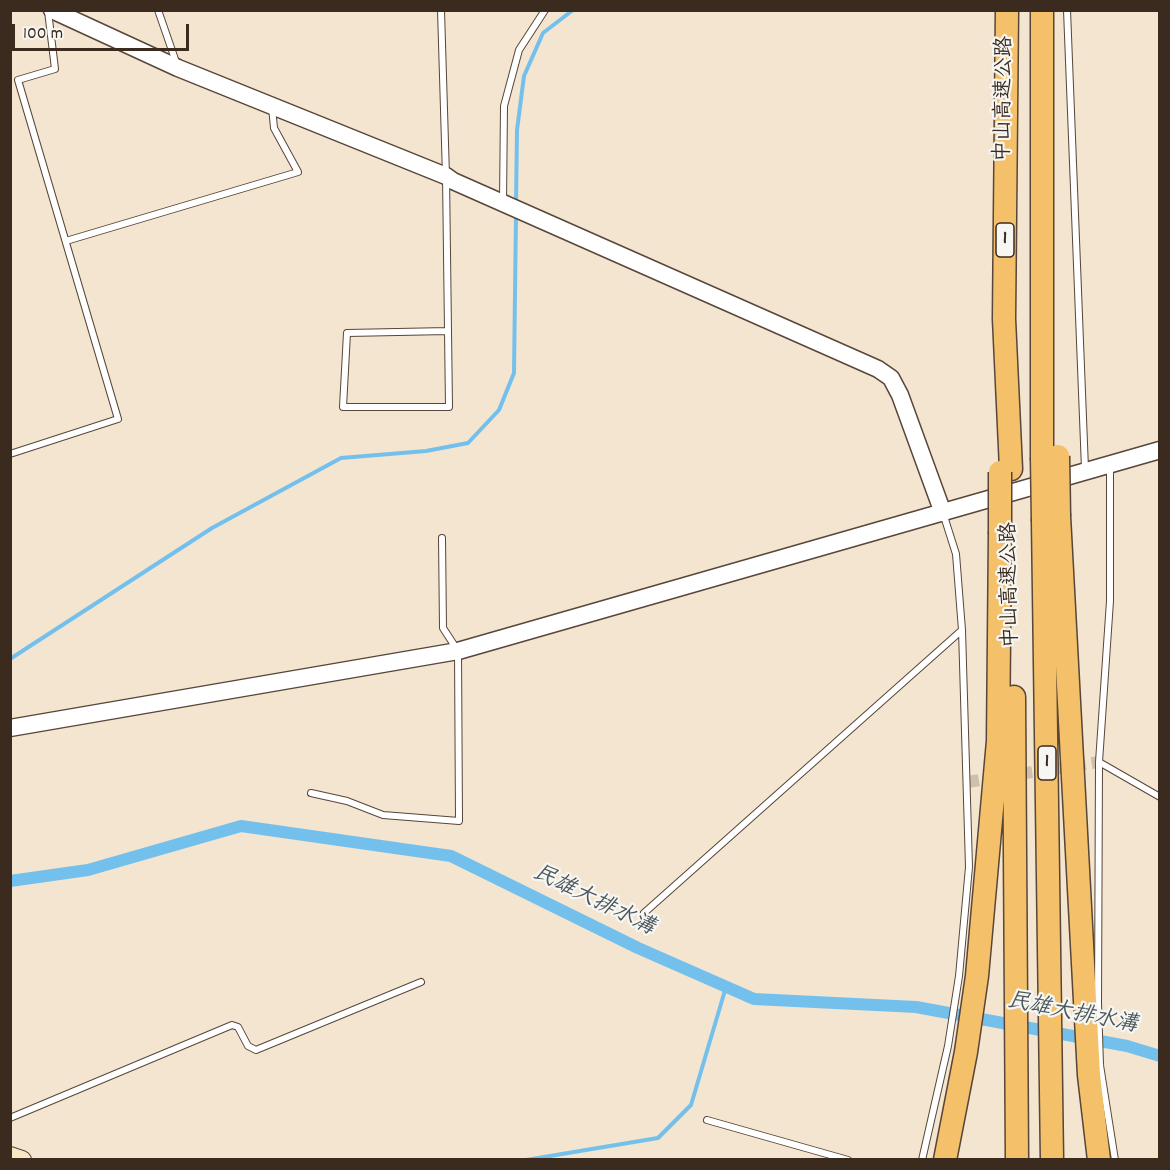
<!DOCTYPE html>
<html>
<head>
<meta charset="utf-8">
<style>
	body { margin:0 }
	#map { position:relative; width:1170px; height:1170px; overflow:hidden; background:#f4e5d0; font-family:Dekko,sans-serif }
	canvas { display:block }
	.frame { position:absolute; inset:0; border:12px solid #3b2a1e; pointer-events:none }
	.scale { position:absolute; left:12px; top:24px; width:177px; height:27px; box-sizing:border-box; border:3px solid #3b2a1e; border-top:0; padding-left:8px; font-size:18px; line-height:21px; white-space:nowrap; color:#3b2a1e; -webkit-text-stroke:4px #f6f6f2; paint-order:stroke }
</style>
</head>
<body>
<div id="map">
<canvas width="1170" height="1170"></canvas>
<div class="frame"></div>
<div class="scale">100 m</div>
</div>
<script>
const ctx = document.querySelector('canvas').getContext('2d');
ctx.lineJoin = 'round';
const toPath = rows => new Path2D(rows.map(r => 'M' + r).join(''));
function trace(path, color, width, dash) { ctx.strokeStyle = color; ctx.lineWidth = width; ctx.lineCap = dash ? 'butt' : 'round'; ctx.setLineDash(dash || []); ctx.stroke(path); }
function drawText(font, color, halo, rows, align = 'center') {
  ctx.font = font + ' Dekko,"LXGW WenKai TC",sans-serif'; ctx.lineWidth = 4.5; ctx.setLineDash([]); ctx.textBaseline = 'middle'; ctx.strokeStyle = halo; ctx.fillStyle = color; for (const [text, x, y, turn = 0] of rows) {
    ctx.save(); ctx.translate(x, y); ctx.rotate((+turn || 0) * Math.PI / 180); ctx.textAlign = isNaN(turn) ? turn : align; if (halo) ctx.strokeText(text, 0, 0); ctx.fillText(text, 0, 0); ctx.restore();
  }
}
trace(toPath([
	[516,204,517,130,524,76,543,33,573,10],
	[10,659,212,528,341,458,426,451,468,443,499,410,514,373,516,214],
	[526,1160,658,1138,691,1105,726,987]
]), '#74c0ed', 4);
trace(toPath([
	[10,881,88,870,241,826,451,856,638,948,754,999,916,1007,1127,1046,1160,1056]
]), '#74c0ed', 12);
trace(toPath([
	[967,782,1099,762]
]), '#cfc0ac', 12, [12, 6]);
const service = toPath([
	[158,10,177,65],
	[441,10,446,176,448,331,449,407,343,407,347,333,448,331],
	[1067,10,1085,469],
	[503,202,504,106,519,50,545,10],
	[66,241,298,172,274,128,272,107],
	[10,454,118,419,18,80,55,69,48,11],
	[1110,466,1110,601,1099,762,1098,1003,1100,1065,1115,1160],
	[1099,762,1160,797],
	[311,793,347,801,383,815,459,821,458,651,443,628,442,538],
	[644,913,962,630],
	[10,1118,232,1025,238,1027,248,1046,256,1050,421,982],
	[707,1120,848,1160],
	[922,1160,948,1046,959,976,969,867,962,630,956,554,943,513]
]);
const tertiary = toPath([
	[52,10,178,68,446,176,453,181,878,369,891,378,900,395,943,513],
	[10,728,458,651,1160,450]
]);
const secondary = toPath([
	[10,1156,22,1160]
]);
const motorway = toPath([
	[1007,10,1004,319,1011,469],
	[1042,10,1042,458],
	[1059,516,1089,1075,1099,1160],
	[1043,521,1052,1160],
	[1014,697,1017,1160],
	[945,1160,966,1052,977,976,998,741,1000,534]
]);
trace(service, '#574639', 8);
trace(tertiary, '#574639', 19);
trace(secondary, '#574639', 20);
trace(motorway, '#574639', 25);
trace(service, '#fff', 6);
trace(tertiary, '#fff', 16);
trace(secondary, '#fbe6c3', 18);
trace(motorway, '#f4c16a', 22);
const motorwayBridge = toPath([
	[1058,456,1059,516],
	[1042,458,1043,521],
	[1000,472,1000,534]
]);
trace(motorwayBridge, '#574639', 25, []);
trace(motorwayBridge, '#f4c16a', 22);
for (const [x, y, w] of [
	[1005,240,18],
	[1047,763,18]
]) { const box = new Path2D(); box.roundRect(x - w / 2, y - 17, w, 34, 4.5); ctx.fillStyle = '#f6f6f2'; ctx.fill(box); trace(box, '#3b2a1e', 1.5); }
drawText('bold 20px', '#3b2a1e', null, [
	["1",1005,240],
	["1",1047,763]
]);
drawText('21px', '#3b2a1e', '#f6f6f2', [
	["中山高速公路",1006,99,-89],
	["中山高速公路",1012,585,-91]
]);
drawText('italic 22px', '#4c575c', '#f6f6f2', [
	["民雄大排水溝",593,902,26],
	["民雄大排水溝",1072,1015,11]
]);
</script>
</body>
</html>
